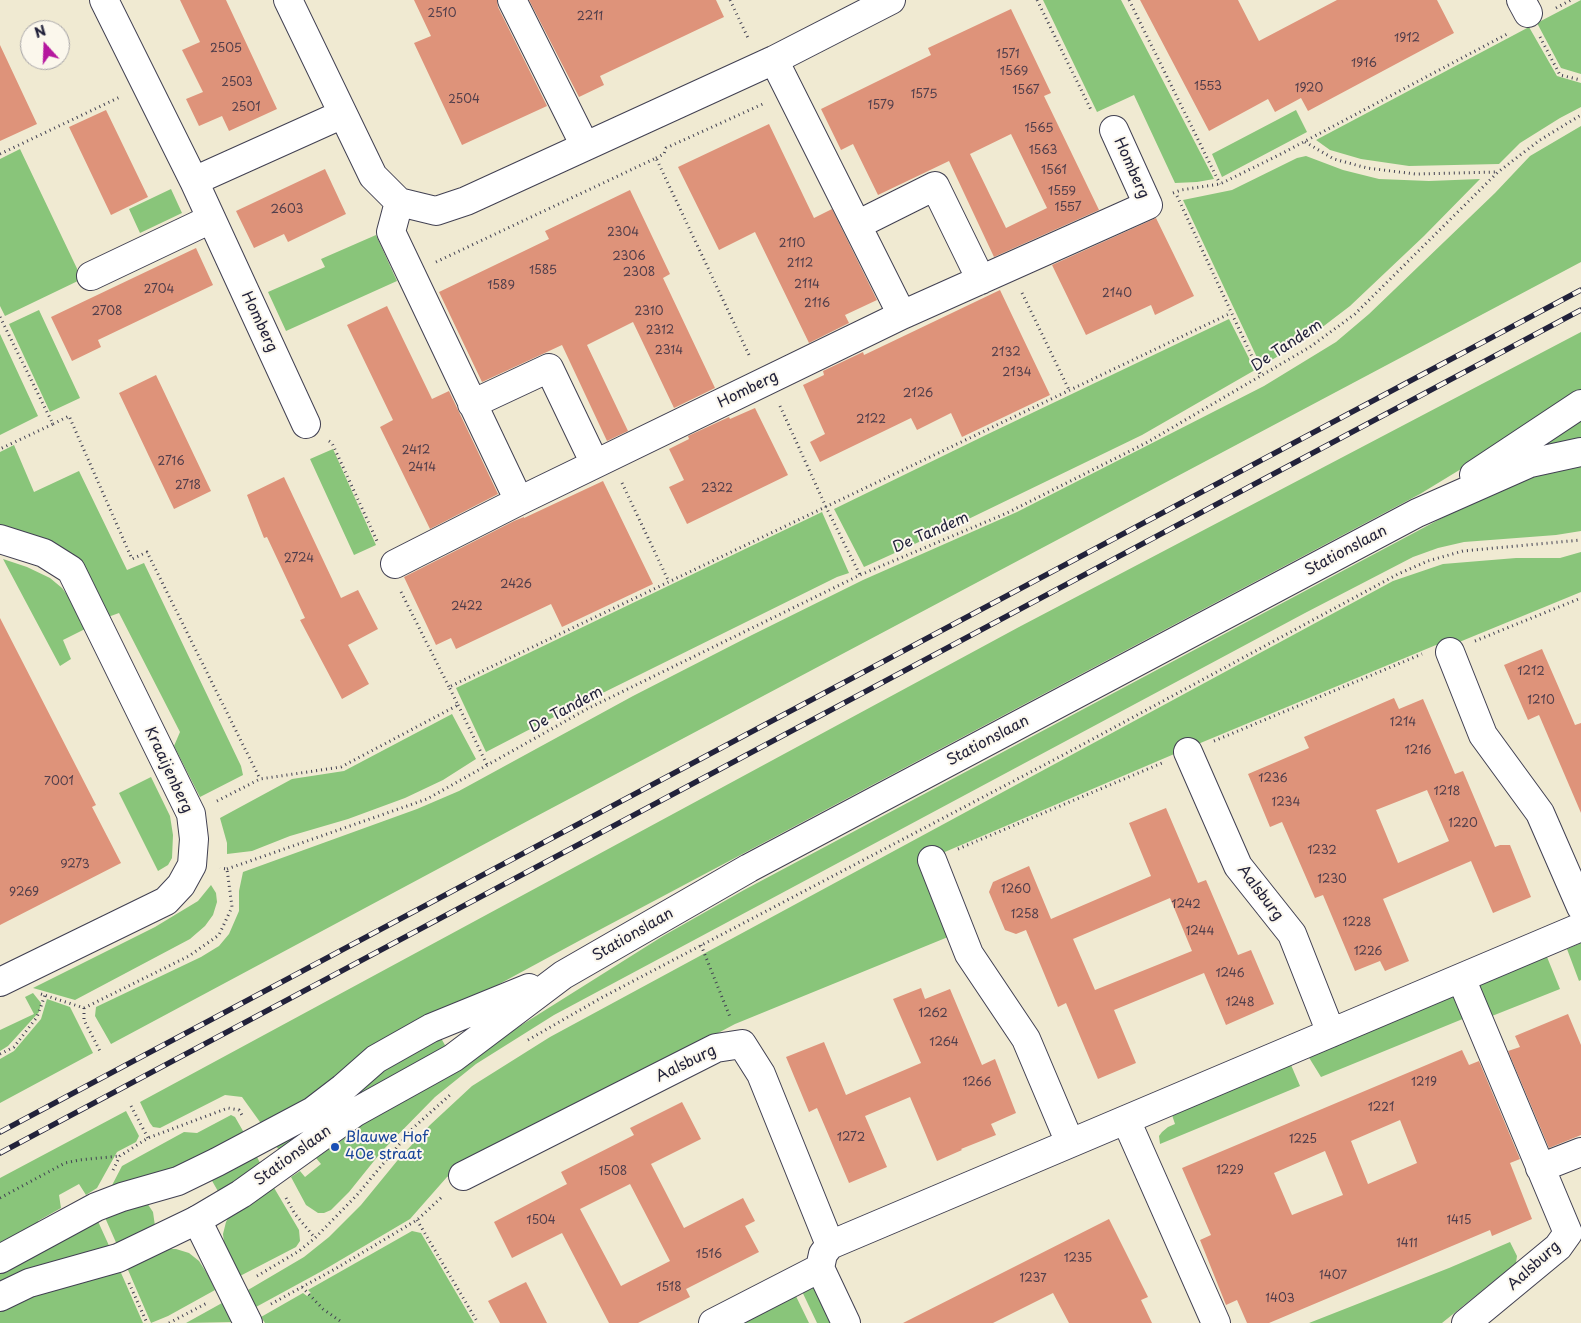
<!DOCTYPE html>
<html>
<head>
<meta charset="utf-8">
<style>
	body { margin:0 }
	#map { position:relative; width:1581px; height:1323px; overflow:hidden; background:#f0ead2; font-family:"Playpen Sans",sans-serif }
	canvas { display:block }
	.north { position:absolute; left:20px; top:20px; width:50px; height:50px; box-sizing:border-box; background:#fbf7ec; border:1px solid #a4a2a5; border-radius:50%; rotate:340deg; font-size:14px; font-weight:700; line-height:20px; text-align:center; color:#22223b }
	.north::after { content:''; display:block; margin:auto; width:18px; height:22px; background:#b5179e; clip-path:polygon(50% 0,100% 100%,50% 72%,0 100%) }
</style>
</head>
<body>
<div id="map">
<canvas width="1581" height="1323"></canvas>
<div class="north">N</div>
</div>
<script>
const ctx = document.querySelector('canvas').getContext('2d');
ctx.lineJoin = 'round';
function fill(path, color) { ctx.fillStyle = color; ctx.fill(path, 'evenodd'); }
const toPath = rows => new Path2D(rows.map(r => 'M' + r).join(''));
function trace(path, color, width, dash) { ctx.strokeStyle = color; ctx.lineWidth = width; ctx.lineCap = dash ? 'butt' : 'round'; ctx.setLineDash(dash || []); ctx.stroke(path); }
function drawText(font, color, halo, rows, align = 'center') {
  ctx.font = font + ' "Playpen Sans",sans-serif'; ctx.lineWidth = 4; ctx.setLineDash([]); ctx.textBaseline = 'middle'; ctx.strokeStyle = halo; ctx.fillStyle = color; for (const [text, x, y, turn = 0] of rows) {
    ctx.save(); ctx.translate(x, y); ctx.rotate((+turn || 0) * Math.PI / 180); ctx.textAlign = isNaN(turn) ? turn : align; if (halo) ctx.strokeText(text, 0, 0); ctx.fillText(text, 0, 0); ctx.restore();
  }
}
fill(toPath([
	[1043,0,1121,0,1214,179,1197,182,1175,183,1134,95,1097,112],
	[1581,0,1581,74,1561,68,1537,23],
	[1529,27,1557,76,1581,83,1581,107,1560,118,1520,143,1499,164,1409,166,1361,159,1330,150,1316,140],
	[1296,110,1307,132,1222,177,1212,154],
	[1581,126,1581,262,535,817,111,1044,95,1016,96,1007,201,957,219,946,229,934,239,911,239,891,243,872,417,809,459,791,633,696,752,635,863,580,1017,512,1264,386,1336,342,1369,314,1495,193,1530,156],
	[20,149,82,279,5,316,0,306,0,159],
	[1306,156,1343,170,1379,179,1429,181,1480,179,1424,236,1350,306,1312,335,1275,358,1261,366,1183,200,1232,190,1297,158],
	[171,189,182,213,140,233,129,209],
	[376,235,397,281,286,331,268,292,325,267,321,259],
	[39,310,80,398,50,412,9,324],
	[1229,319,1255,370,1142,435,954,526,864,567,834,509,988,434],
	[1581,332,1581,396,1420,494,588,936,442,1015,265,1129,242,1097,225,1095,160,1128,153,1127,150,1123,140,1102,1019,627],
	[0,334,38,416,0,435],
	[1581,413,1581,442,1504,461],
	[14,445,34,492,79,471,127,570,144,563,241,766,243,775,200,797,174,746,180,732,119,613,108,617,0,526,0,452],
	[333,449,376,545,354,555,310,459],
	[1581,459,1581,531,1556,535,1464,542,1438,548,1413,557,1305,613,554,1015,476,1064,435,1097,382,1151,349,1192,331,1210,324,1213,318,1213,306,1205,291,1177,300,1171,305,1177,321,1164,316,1158,345,1138,339,1131,504,1036,663,936,744,890,1470,503,1515,481],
	[822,512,849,573,837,577,540,724,486,752,456,688],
	[1581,552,1581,592,1452,645,1436,645,1186,749,919,863,948,937,735,1024,447,1177,410,1219,322,1271,256,1307,248,1290,304,1257,329,1237,361,1205,397,1161,430,1125,472,1086,550,1037,1393,581,1443,564,1516,558,1560,558],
	[3,559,27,567,50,578,62,588,68,596,85,629,63,640,71,659,60,666],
	[452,714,476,759,443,780,405,798,348,819,290,836,252,851,227,854,227,843,220,818,292,779,344,771],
	[151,777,170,816,173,835,172,858,168,865,158,871,119,793],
	[211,885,216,893,217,902,213,915,205,926,190,939,75,1000,33,988,155,927,198,901],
	[1581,943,1581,980,1579,981,1567,949],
	[1547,957,1560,989,1492,1016,1479,985],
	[33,993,41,1003,39,1012,8,1046,0,1051,0,1030,34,1014,25,997],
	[1460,993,1470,1016,1321,1077,1308,1056],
	[47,999,70,1007,93,1053,0,1103,0,1059,14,1051,41,1019],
	[441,1038,446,1047,282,1155,273,1141,378,1067],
	[1291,1065,1300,1086,1160,1144,1159,1136,1162,1132,1168,1127,1175,1124,1172,1115],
	[126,1111,139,1136,136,1142,117,1152,97,1188,86,1195,79,1184,59,1195,61,1208,38,1221,41,1229,0,1250,0,1178],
	[231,1115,235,1117,247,1138,186,1171,108,1193,122,1166,184,1132,197,1133],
	[254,1151,263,1169,219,1193,211,1179],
	[270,1181,299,1230,300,1241,296,1247,240,1276,227,1252,224,1243,223,1234,226,1222,231,1212],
	[147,1203,153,1212,155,1226,118,1247,103,1213],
	[96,1217,111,1250,0,1288,0,1268],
	[412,1231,421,1233,474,1323,265,1323,261,1317,303,1293,307,1296,311,1293,308,1290],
	[1510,1242,1517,1256,1516,1263,1442,1323,1309,1323,1449,1268],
	[162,1249,176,1249,189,1253,199,1261,208,1275,215,1290,168,1316,151,1323,125,1263],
	[118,1266,143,1323,0,1323,0,1305],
	[810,1280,831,1323,817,1323,799,1285],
	[792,1288,809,1323,724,1323],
	[222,1303,233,1322,186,1323]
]), '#89c57a');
fill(toPath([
	[180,0,226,0,277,109,229,131,222,116,199,126,186,99,203,92,182,50,200,42],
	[414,0,497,0,498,7,547,106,462,145,414,43,431,36],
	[529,0,716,0,724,17,600,76,604,85,579,97],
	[1140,0,1238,0,1259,41,1337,0,1437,0,1454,33,1308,111,1301,98,1275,112,1268,99,1209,131],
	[1011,9,1051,93,1044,96,1099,210,994,257,949,161,878,195,853,144,841,150,821,109,931,55,928,48],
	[1011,134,1047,208,1006,228,970,154],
	[0,45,37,124,0,141],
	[106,110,148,197,111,215,69,127],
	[769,124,814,218,832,209,877,300,845,315,849,323,809,343,755,232,719,250,678,167],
	[325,169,346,214,288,242,284,234,254,248,236,211],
	[630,190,670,274,663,278,715,388,674,408,633,322,587,345,628,431,607,441,562,345,482,382,439,292,549,239,545,231],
	[1156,218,1194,296,1155,315,1151,305,1086,335,1052,265],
	[196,248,213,285,98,340,101,347,72,361,51,317],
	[1000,290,1050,395,962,437,951,413,917,430,911,418,820,462,810,442,825,434,803,385,824,375,823,371,863,352,864,355],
	[387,306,432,399,449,391,498,494,430,529,380,427,393,420,347,325],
	[156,375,211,491,174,509,119,393],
	[755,408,788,475,687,524,669,487,684,480,669,449,689,439,688,436,729,417,730,419],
	[284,477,341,598,358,590,378,629,348,645,369,684,342,699,300,620,305,618,267,537,264,538,247,495],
	[603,481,653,584,562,627,551,604,456,649,451,638,436,645,404,577,514,521,524,517,524,518],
	[0,618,96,805,92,807,121,863,0,925],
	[1542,649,1575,725,1581,723,1581,813,1539,715,1528,720,1504,665],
	[1394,698,1399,709,1423,699,1455,774,1463,771,1495,847,1500,845,1510,845,1531,897,1493,913,1471,861,1383,899,1409,961,1385,971,1380,961,1355,971,1323,895,1315,898,1282,822,1270,827,1248,774,1309,748,1304,737],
	[1427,790,1449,841,1398,863,1376,810],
	[1166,808,1198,883,1206,880,1238,955,1251,950,1274,1004,1226,1025,1204,973,1114,1010,1136,1063,1098,1079,1066,1003,1058,1007,1026,930,1016,934,1005,930,989,892,993,882,1029,866,1051,919,1151,876,1129,823],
	[1170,898,1192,951,1095,990,1073,939],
	[921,988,925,999,950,989,982,1065,995,1059,1016,1113,991,1124,996,1135,961,1149,962,1150,937,1161,910,1097,865,1116,887,1167,849,1183,817,1108,809,1112,786,1057,824,1042,846,1095,921,1063,893,999],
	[1568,1014,1581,1045,1581,1135,1549,1148,1508,1051,1520,1047,1515,1036],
	[1462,1050,1469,1065,1479,1061,1520,1159,1510,1163,1532,1219,1492,1236,1490,1230,1269,1323,1247,1323,1237,1300,1226,1305,1200,1240,1211,1235,1182,1168],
	[1400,1120,1417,1163,1368,1184,1351,1141],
	[1325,1151,1343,1195,1292,1215,1274,1173],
	[682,1102,701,1139,651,1164,684,1228,743,1198,755,1221,745,1226,759,1252,686,1289,690,1297,638,1323,609,1323,562,1233,512,1258,494,1222,567,1184,561,1172,634,1135,630,1128],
	[630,1184,670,1261,621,1286,580,1209],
	[1109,1219,1148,1297,1141,1300,1152,1323,1069,1323,1053,1293,993,1323,903,1323],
	[526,1282,547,1323,500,1323,488,1301]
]), '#de937a');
const minor = toPath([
	[104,0,194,181,343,114],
	[288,0,373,176,399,202,436,211,466,201,774,60,891,0],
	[512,0,585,146],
	[1521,0,1528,13],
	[774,60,902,315],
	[194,181,306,424],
	[399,202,391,232,519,501],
	[857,225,935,186,981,280],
	[91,276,211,219],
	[472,404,549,368,595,464],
	[0,539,44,553,71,570,191,814,194,839,192,865,181,885,166,901,0,982],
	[395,564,519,501,902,315,1148,205,1114,130],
	[1450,652,1483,735,1540,813,1581,907],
	[1188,752,1238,866,1292,934,1331,1033],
	[932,860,969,954,1026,1039,1070,1143],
	[1461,978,1568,1233,1558,1247,1466,1323],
	[1126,1120,1216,1323],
	[1540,1168,1581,1152],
	[463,1176,716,1048,742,1044,761,1074,830,1245],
	[197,1220,248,1323],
	[713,1323,820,1268],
	[846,1323,820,1268,823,1254,830,1245,1581,927]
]);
const tertiary = toPath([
	[1474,475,1581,404],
	[0,1259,96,1207,122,1197,178,1181,217,1162,313,1111,343,1088,376,1059,431,1028,529,988],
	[0,1297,29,1283,118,1258,197,1220,241,1194,354,1113,453,1058,563,975,749,868,1417,513,1530,463,1581,452]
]);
trace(minor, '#414052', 30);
trace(tertiary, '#414052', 30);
trace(toPath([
	[730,0,749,40],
	[1037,0,1092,112],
	[1129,0,1220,184],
	[1556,8,1571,0],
	[1540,37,1560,75,1581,80],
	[1305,142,1334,159,1367,168,1415,174,1497,172],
	[0,154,120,97],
	[656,158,664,154,666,148,765,103],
	[1173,193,1181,190,1220,184,1279,155,1509,33],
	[1177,196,1261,376],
	[436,262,656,158,750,357],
	[1022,293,1069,390],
	[0,317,53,424,0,449],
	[780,406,826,507,860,575],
	[53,424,69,416,132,559,147,552,260,779],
	[329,441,332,443,377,541],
	[622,483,669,582],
	[401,592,449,687],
	[1475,641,1581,598],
	[458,705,487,765],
	[1214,741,1422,654],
	[217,801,260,779,341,767,458,705,449,687,1231,313],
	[958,849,1162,763],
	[227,869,427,799,587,709,860,575,1007,513,1146,443,1310,347,1355,314,1498,172,1540,140,1581,115],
	[701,945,730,1017],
	[41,994,84,1008],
	[84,1008,189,956,219,935,232,907,227,869,220,868],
	[84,1008,84,1020,100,1051],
	[528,1040,601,998,1065,754,1398,574,1428,561,1463,551,1581,540],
	[0,1054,14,1047,37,1017,45,995],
	[131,1106,148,1138],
	[113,1170,120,1156,148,1138,228,1108,239,1110,243,1117],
	[0,1198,65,1163,79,1160,120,1156],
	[286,1198,295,1214,315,1238],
	[417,1220,478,1323],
	[257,1276,299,1251,315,1238,357,1195,413,1128,450,1095],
	[129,1283,147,1323],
	[302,1287,323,1309,343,1323],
	[271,1304,335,1269,417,1220,443,1196],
	[169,1323,207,1303]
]), '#414052', 3, [1, 4]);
trace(minor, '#fff', 28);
trace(tertiary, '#fff', 28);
const rail = toPath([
	[0,1132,1581,290],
	[0,1153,1581,310]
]);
trace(rail, '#22223b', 5.5);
trace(rail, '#fbf7ec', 4, [11]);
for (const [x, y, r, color] of [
	[335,1147,5,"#1a4fb4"]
]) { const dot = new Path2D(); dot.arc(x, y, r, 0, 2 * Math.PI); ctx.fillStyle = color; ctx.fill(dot); trace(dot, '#fbf7ec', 2); }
drawText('12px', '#513e4b', null, [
	["2510",442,14],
	["2211",590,17],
	["1912",1407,39],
	["2505",226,49],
	["1571",1008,55],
	["1916",1364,64],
	["1569",1014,72],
	["2503",237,83],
	["1553",1208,87],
	["1920",1309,89],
	["1567",1026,91],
	["1575",924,95],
	["2504",464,100],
	["1579",881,106],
	["2501",246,108],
	["1565",1039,129],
	["1563",1043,151],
	["1561",1054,171],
	["1559",1062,192],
	["1557",1068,208],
	["2603",287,210],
	["2304",623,233],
	["2110",792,244],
	["2306",629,257],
	["2112",800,264],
	["1585",543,271],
	["2308",639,273],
	["2114",807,285],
	["1589",501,286],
	["2704",159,290],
	["2140",1117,294],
	["2116",817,304],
	["2708",107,312],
	["2310",649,312],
	["2312",660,331],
	["2314",669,351],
	["2132",1006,353],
	["2134",1017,373],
	["2126",918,394],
	["2122",871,420],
	["2412",416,451],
	["2716",171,462],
	["2414",422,468],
	["2718",188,486],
	["2322",717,489],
	["2724",299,559],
	["2426",516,585],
	["2422",467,607],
	["1212",1531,672],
	["1210",1541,701],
	["1214",1403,723],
	["1216",1418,751],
	["1236",1273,779],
	["7001",59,782],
	["1218",1447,792],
	["1234",1286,803],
	["1220",1463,824],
	["1232",1322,851],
	["9273",75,865],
	["1230",1332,880],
	["1260",1016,890],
	["9269",24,893],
	["1242",1186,905],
	["1258",1025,915],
	["1228",1357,923],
	["1244",1200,932],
	["1226",1368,952],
	["1246",1230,974],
	["1248",1240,1003],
	["1262",933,1014],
	["1264",944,1043],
	["1266",977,1083],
	["1219",1424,1083],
	["1221",1381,1108],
	["1272",851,1138],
	["1225",1303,1140],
	["1229",1230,1171],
	["1508",613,1172],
	["1504",541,1221],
	["1415",1459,1221],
	["1411",1407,1244],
	["1516",709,1255],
	["1235",1078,1259],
	["1407",1333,1276],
	["1237",1033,1279],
	["1518",669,1288],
	["1403",1280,1299]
]);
drawText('15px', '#22223b', '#fbf7ec', [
	["Homberg",1131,168,66],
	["Homberg",259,322,65],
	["De Tandem",1287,346,-33],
	["Homberg",748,390,-26],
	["De Tandem",931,533,-23],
	["Stationslaan",1346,551,-28],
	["De Tandem",566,710,-28],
	["Stationslaan",988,741,-28],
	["Kraaijenberg",168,770,65],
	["Aalsburg",1260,893,53],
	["Stationslaan",633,935,-30],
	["Aalsburg",686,1064,-26],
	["Stationslaan",293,1156,-36],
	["Aalsburg",1534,1266,-42]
]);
drawText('15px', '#164399', '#fbf7ec', [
	["Blauwe Hof",345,1138],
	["40e straat",345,1155]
], 'left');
</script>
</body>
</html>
